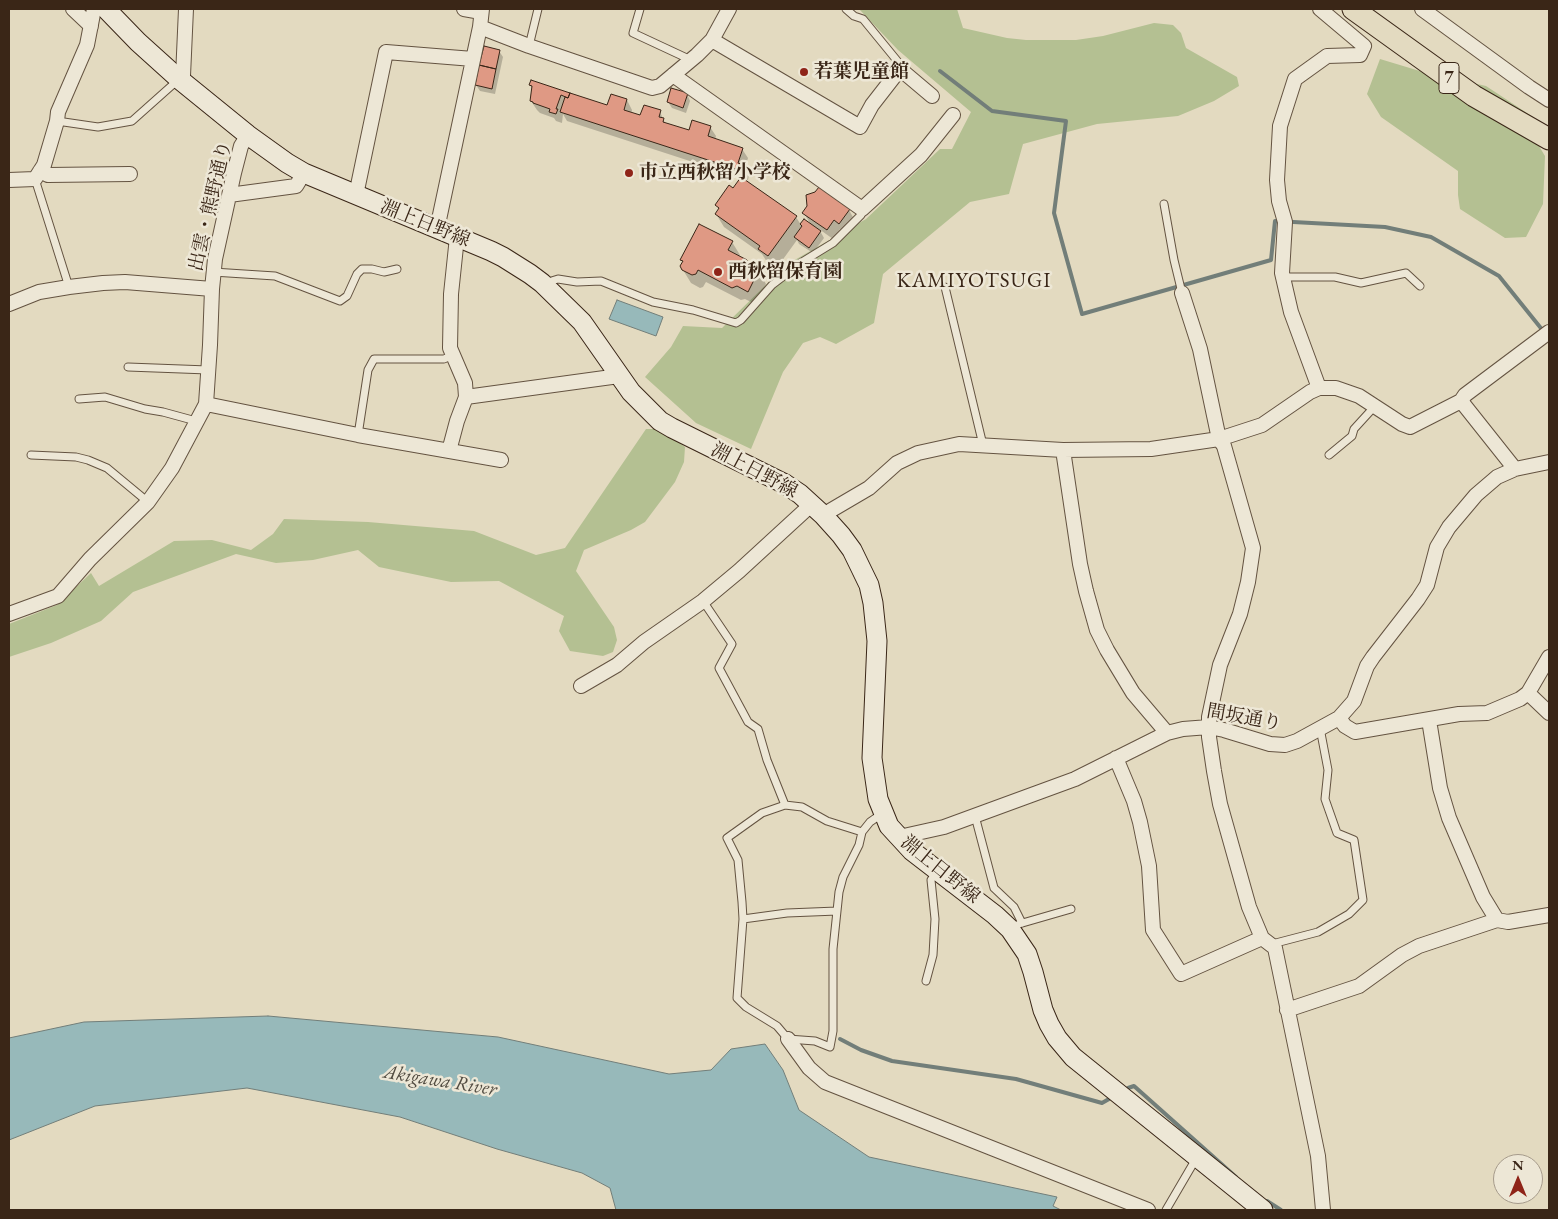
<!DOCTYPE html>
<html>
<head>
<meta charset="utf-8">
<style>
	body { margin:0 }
	#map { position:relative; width:1558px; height:1219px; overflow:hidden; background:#e3dac0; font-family:"EB Garamond",serif }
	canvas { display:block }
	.frame { position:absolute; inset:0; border:10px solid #3a2617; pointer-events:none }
	.north { position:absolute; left:1493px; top:1154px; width:50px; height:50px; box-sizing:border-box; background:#ede7d6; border:1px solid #a59a8a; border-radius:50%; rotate:0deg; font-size:14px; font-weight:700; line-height:20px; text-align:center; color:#3a2617 }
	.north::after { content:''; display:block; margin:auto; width:18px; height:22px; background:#8f2418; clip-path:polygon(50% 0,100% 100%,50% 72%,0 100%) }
</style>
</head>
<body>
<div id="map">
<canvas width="1558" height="1219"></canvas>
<div class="frame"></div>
<div class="north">N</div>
</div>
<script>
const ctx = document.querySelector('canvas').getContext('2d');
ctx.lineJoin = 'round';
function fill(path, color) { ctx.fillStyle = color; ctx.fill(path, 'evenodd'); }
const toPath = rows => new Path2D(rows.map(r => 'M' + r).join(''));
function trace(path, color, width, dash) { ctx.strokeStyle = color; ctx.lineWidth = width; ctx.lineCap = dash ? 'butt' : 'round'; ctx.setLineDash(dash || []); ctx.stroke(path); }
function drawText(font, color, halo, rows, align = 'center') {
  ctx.font = font + ' "EB Garamond","Noto Serif JP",serif'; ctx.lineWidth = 5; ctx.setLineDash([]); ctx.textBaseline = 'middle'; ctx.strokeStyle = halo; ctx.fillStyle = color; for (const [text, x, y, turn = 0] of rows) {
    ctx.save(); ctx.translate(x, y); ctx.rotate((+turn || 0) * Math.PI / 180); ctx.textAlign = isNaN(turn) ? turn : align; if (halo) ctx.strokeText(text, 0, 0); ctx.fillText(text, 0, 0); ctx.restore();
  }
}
fill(toPath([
	[859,9,957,9,963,28,1007,38,1026,40,1076,40,1103,36,1154,23,1173,25,1181,33,1186,48,1237,77,1239,86,1214,101,1178,116,1097,124,1023,144,1009,194,970,202,883,274,874,323,836,344,820,337,803,343,783,372,751,449,696,423,645,377,671,347,683,326,722,328,786,265,866,219,940,149,952,149,971,112,898,50],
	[1380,59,1423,72,1486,86,1536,119,1539,146,1545,156,1543,204,1526,237,1505,238,1460,209,1458,195,1458,171,1381,117,1367,94],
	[646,429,662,429,685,447,684,462,675,482,645,522,631,530,584,550,576,571,614,627,617,640,613,652,603,656,570,651,559,631,564,616,499,581,451,582,379,567,358,550,313,560,276,563,236,554,133,592,101,621,51,643,9,657,9,624,57,605,91,573,99,586,174,541,212,540,251,550,273,534,284,519,368,522,474,531,536,555,565,548]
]), '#b4c092');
const water = toPath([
	[617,300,663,317,656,336,609,319,617,300],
	[268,1016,498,1037,669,1074,711,1070,731,1049,765,1044,783,1070,799,1110,869,1157,1057,1197,1053,1206,1061,1210,616,1210,610,1188,582,1173,497,1149,400,1117,247,1088,95,1106,9,1140,9,1038,84,1022,268,1016]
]);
fill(water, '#97b9ba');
trace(water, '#727e79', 1);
fill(toPath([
	[499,51,503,57,495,94,480,91,476,85],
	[530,85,608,106,627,100,632,110,631,114,641,117,660,112,665,123,690,132,710,127,716,136,715,140,742,149,748,158,745,168,749,175,748,180,567,121,563,114,562,123,556,121,554,118,540,113,537,110,531,101,533,89],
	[687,94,690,101,686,113,672,108,668,102],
	[717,205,796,217,801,225,804,221,811,225,804,213,849,210,854,219,845,233,840,229,833,239,819,229,824,238,813,253,799,244,797,240,776,269,767,262,762,254,724,227,716,214,719,210],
	[732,242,740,255,739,257,746,261,749,266,759,271,766,284,755,304,745,299,741,300,706,282,703,287,700,288,691,283,683,270,683,263,682,260]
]), '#0003');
trace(toPath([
	[940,71,992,111,1066,121,1054,213,1082,314,1271,260,1275,221,1385,227,1431,237,1499,276,1544,332],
	[840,1039,861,1050,892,1061,1016,1079,1102,1103,1109,1099],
	[1128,1088,1134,1086,1236,1177],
	[1267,1201,1281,1210]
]), '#727e79', 4);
const building = toPath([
	[484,46,500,50,496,69,479,65,484,46],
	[479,65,496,69,492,89,475,85,479,65],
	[531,80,570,93,568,98,561,95,556,109,558,109,556,114,549,112,550,109,533,103,533,102,530,101,532,86,529,85,531,80],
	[671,88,688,93,683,108,667,102,671,88],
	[570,93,607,105,611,94,627,99,624,110,640,115,644,105,661,110,659,117,664,118,663,122,689,130,692,120,711,126,708,136,743,148,738,163,744,165,742,171,560,112,565,97,568,98,570,93],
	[741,177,797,216,768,256,758,249,760,246,715,214,719,208,715,205,729,185,733,188,741,177],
	[819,187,850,209,839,224,834,220,827,230,802,213,807,206,806,195,815,192,819,187],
	[804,219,821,231,809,248,794,237,802,226,800,224,804,219],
	[699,224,733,241,728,250,747,260,747,263,759,270,748,292,737,286,732,288,698,270,696,274,692,275,682,270,680,266,683,261,680,260,699,224]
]);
fill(building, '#df9984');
trace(building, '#3a2617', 1);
const service = toPath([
	[640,9,633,33,691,60],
	[846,9,854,16,863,19,899,63,900,69],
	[529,46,538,9],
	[57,121,98,127,132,121,178,80],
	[35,179,69,287],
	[1164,204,1174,260,1182,293],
	[213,272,275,276,340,301,347,296,357,274,362,269,372,269,384,272,397,269],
	[1283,277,1335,277,1361,283,1406,273,1420,286],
	[545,283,558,279,577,282,601,281,653,302,693,310,736,323,741,320,772,285,802,262,833,243,861,215,862,209],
	[945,287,983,445],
	[128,367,208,370],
	[79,399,105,397,145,409,163,412,196,421],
	[358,435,368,370,374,359,444,359,453,355],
	[31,455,76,457,88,460,107,468,148,502],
	[1329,455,1352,436,1354,429,1375,406],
	[703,601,732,644,719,668,748,722,758,729,767,760,785,805],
	[975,816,994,888,1014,907,1022,923],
	[862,832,827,821,802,807,785,805,762,813,727,838,738,860,742,902,743,919,737,998,746,1007,777,1026,788,1039,815,1041,830,1047,833,1031,833,949,839,892,843,877,859,845,862,832,870,822,883,813],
	[743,919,787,913,837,911],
	[1019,924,1071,909],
	[1272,944,1318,932,1349,914,1363,900,1354,840,1337,833,1325,799,1328,770,1320,728],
	[926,981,933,955,935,919,931,880,936,872],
	[1166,1210,1197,1157]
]);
const minor = toPath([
	[73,9,91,26],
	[464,9,481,12],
	[1422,9,1529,87,1549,100],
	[480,27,529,46,652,88,660,86,697,55,712,40,729,9],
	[712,40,860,127,872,105,900,69,932,96],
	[673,75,862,209,921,155,953,115],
	[179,79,183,76,186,9],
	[40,171,48,175,130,174],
	[9,180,35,179,44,165,57,121,58,112,87,45,94,9],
	[229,195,296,186,304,173],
	[356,195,386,52,473,59],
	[437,229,480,27,482,9],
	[1182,293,1200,349,1219,439,1224,446,1253,548,1248,582,1240,614,1220,665,1209,717,1209,737,1214,771,1220,804,1249,907,1262,938,1275,948,1318,1156,1323,1210],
	[9,304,39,292,69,287,103,283,125,282,212,289],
	[1319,388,1291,312,1282,273,1285,222,1279,201,1277,180,1280,126,1295,79,1327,56,1360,55,1364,46,1320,9],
	[466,397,619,376],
	[1461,401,1515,469],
	[206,404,358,435,501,460],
	[1063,450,1080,564,1086,591,1097,630,1107,650,1133,693,1167,733],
	[449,451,457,421,466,397,465,383,450,348,451,294,457,237],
	[823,515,869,488,897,463,918,453,959,444,1063,450,1151,449,1219,439,1262,425,1310,392,1319,388,1336,388,1359,396,1402,424,1410,427,1461,401,1465,395,1549,332],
	[9,614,58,596,90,559,148,502,172,468,206,404,210,345,212,289,215,259,234,173,241,146,248,135],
	[581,686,617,665,644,642,703,601,739,571,812,504],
	[1528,693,1549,713],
	[1339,718,1345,726,1355,732,1459,714,1487,713,1520,699,1528,693,1549,657],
	[1429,720,1440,788,1449,818,1483,897,1497,920],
	[1116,758,1134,801,1140,822,1149,866,1153,930,1181,974,1262,938],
	[899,837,944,827,1075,779,1167,733,1183,729,1209,727,1224,730,1270,744,1285,745,1297,741,1339,718,1354,701,1367,666,1373,657,1418,599,1427,585,1437,547,1449,527,1476,495,1497,477,1515,469,1549,462],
	[1287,1010,1359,986,1402,955,1419,946,1497,920,1508,922,1549,915],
	[788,1039,809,1068,825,1082,1148,1210]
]);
const secondary = toPath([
	[106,9,138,42,179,79,248,135,287,163,304,173,491,251,503,257,530,274,542,283,582,322,631,392,660,421,672,428,785,484,800,494,823,515,841,535,852,550,869,585,873,603,877,641,872,758,878,799,889,826,912,851,995,915,1010,929,1027,954,1033,972,1043,1010,1049,1024,1057,1038,1073,1057,1263,1210]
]);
const primary = toPath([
	[1353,9,1474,96,1549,139]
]);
trace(service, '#645341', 9);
trace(minor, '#645341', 16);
trace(secondary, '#3a2617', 21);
trace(primary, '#3a2617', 23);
trace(service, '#ede7d6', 7);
trace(minor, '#ede7d6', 14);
trace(secondary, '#ede7d6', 19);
trace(primary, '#e3dac0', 21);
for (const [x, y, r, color] of [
	[804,72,5,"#8f2418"],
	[629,173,5,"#8f2418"],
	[718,272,5,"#8f2418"]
]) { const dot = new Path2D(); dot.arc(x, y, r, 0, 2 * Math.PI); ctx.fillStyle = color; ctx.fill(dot); trace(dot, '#ede7d6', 2); }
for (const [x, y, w] of [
	[1449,78,20]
]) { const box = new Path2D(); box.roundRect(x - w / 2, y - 15.5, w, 31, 4); ctx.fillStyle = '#ede7d6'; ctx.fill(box); trace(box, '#3a2617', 1); }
drawText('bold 18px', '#3a2617', null, [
	["7",1449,78]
]);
drawText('bold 19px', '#3a2617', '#ede7d6', [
	["若葉児童館",814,72],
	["市立西秋留小学校",639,173],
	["西秋留保育園",728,272]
], 'left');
drawText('19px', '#3a2617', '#ede7d6', [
	["出雲・熊野通り",211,206,-77],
	["淵上日野線",425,224,22],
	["淵上日野線",754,471,28],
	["間坂通り",1244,718,10],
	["淵上日野線",940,870,39]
]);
drawText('italic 20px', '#514b40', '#ede7d6', [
	["Akigawa River",440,1081,9]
]);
ctx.letterSpacing = '1px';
drawText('21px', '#3a2617', '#ede7d6', [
	["KAMIYOTSUGI",974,281]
]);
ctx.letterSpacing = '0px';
</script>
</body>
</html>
